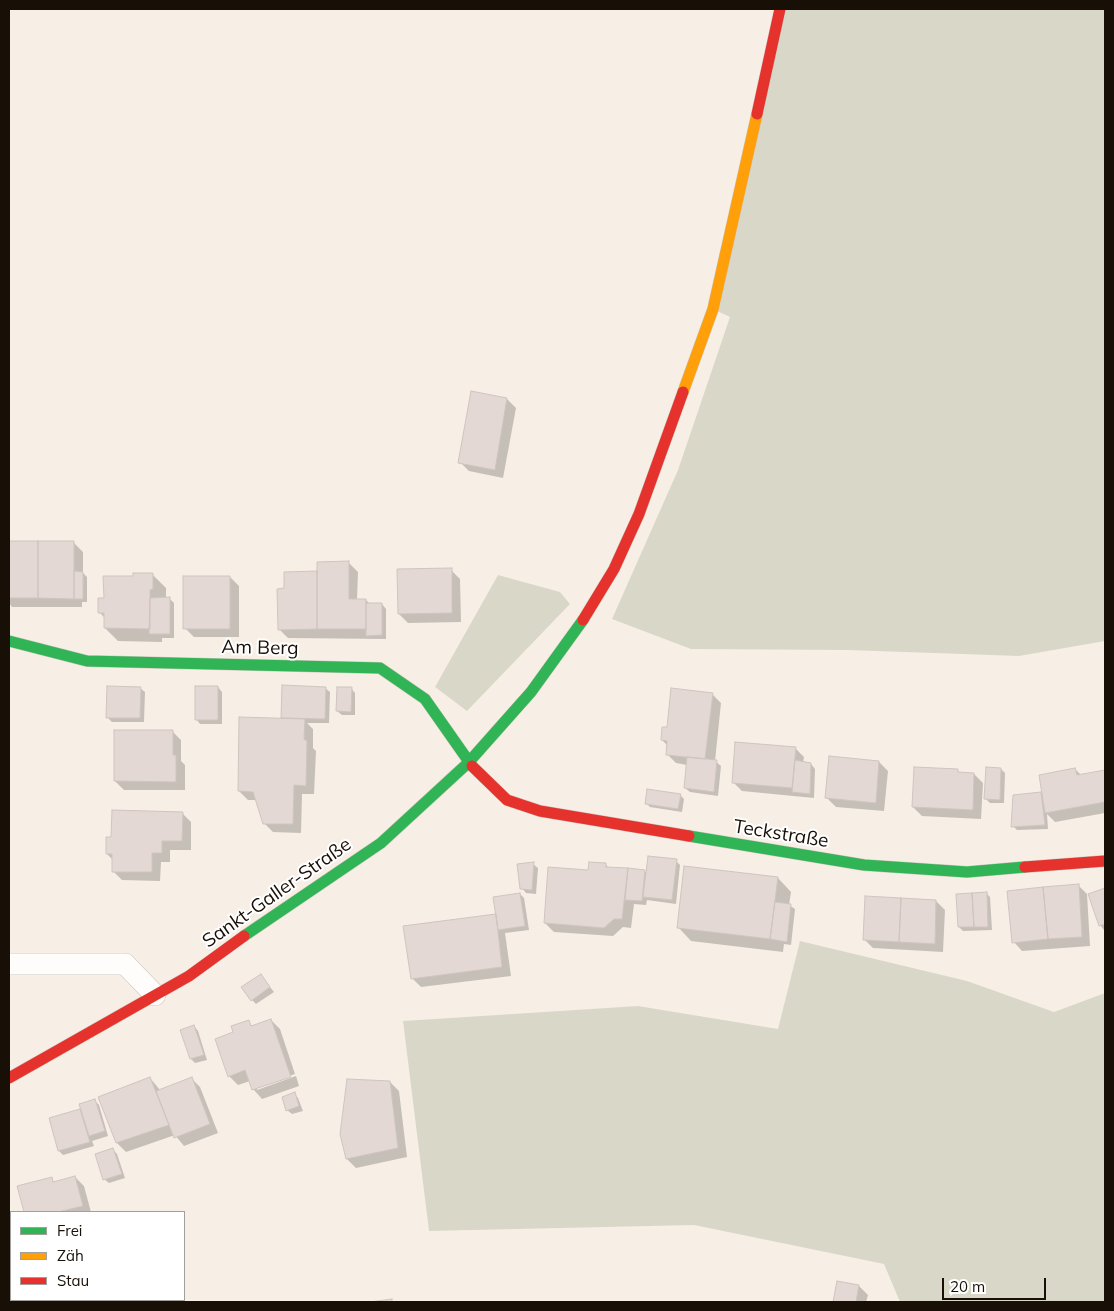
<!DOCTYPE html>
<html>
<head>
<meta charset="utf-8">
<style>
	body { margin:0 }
	#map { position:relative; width:1114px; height:1311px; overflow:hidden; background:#f7efe6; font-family:Mulish,sans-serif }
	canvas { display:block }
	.frame { position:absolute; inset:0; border:10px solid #180f06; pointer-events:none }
	.legend { position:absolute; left:10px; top:1211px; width:175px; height:90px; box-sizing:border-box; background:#fff; border:1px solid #a39f9b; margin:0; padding:6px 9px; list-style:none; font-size:15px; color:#180f06 }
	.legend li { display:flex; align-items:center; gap:10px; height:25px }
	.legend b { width:25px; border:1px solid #a39f9b }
	.scale { position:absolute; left:942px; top:1278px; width:104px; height:22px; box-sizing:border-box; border:2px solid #180f06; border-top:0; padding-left:6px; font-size:15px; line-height:18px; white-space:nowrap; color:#180f06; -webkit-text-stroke:4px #fff; paint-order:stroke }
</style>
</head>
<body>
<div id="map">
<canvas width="1114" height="1311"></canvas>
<div class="frame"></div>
<ul class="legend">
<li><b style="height:6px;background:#30b455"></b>Frei</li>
<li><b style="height:6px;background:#ff9f0a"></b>Zäh</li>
<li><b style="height:6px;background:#e5322d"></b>Stau</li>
</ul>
<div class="scale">20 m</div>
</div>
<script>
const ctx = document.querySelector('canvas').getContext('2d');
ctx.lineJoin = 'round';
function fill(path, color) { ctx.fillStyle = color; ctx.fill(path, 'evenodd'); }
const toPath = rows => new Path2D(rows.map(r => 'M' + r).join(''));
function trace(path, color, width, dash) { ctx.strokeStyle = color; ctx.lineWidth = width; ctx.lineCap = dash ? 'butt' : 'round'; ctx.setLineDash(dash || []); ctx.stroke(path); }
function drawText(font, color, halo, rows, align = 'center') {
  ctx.font = font + ' Mulish,sans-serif'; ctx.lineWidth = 4; ctx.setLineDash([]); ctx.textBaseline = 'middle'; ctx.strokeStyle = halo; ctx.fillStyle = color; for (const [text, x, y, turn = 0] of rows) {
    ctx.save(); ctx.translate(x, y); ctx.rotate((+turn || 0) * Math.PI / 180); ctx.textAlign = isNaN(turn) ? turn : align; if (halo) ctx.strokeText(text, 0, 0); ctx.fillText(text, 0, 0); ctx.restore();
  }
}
fill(toPath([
	[780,9,1105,9,1105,641,1019,656,847,650,691,649,612,619,678,470,730,317,713,309],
	[498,575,560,592,570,604,467,711,435,687],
	[800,941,967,981,1054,1012,1105,993,1105,1302,900,1302,884,1264,694,1225,429,1231,403,1021,638,1006,778,1029]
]), '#d9d8c8');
fill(toPath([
	[507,399,516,408,503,478,469,471,460,462],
	[9,542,74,543,83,552,83,573,87,577,87,602,82,602,82,607,12,607,9,603],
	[349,563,358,572,357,600,366,600,370,604,382,604,386,609,386,639,288,638,279,629,286,590],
	[451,570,460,579,461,622,408,623,399,614],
	[153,575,166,588,166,599,170,599,174,603,174,638,162,638,162,642,118,641,105,628,105,618,99,612,105,599,105,578],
	[230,577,239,586,239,637,194,637,185,628],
	[218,687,222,692,222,724,200,724,196,719],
	[283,687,325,688,330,692,329,723,307,723,313,729,313,748,316,751,314,794,302,794,301,833,273,832,264,823,257,800,248,800,239,791,282,720],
	[140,688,145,692,144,722,112,722,107,717],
	[351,688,355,693,355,715,342,715,337,711],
	[712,694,721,703,715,761,721,766,718,796,690,792,685,788,687,765,676,763,667,754,668,746,662,740,668,729],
	[172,731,181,740,181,761,185,765,185,790,124,790,115,781],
	[795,748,804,757,803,763,811,764,815,769,814,798,742,791,733,782],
	[879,762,888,771,884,811,836,807,827,798],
	[1001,769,1005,773,1004,803,990,803,985,798],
	[1075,769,1081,775,1105,773,1105,813,1055,822,1047,814,1048,829,1017,830,1013,826,1014,797,1043,793],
	[957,770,961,774,974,774,983,783,981,819,922,816,913,807],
	[680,795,684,799,682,812,650,807,646,803],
	[182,813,191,822,191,850,170,850,170,862,161,862,160,881,122,880,113,871,113,860,107,854],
	[676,861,680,865,676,904,647,900,646,905,634,904,631,928,623,927,613,936,554,932,545,923,589,871,605,864,610,869,646,872],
	[533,864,538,868,536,894,526,893,522,888],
	[778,878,791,892,789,905,795,909,791,945,784,944,783,952,691,941,678,927],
	[1078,885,1087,894,1090,946,1022,951,1014,942],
	[1105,890,1105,929,1104,930,1100,925],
	[986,893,990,897,992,930,963,931,959,927],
	[520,894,524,898,529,930,505,933,511,976,421,987,412,978,497,915],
	[936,901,945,910,943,952,873,948,864,939],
	[261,976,274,992,256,1004,252,1000],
	[271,1020,280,1029,295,1074,257,1087,257,1090,296,1076,299,1086,262,1099,254,1090,250,1081,238,1085,229,1076,235,1033,248,1022,253,1027],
	[194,1026,198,1031,207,1060,195,1063,191,1059,182,1031],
	[150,1078,160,1090,191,1078,200,1087,218,1133,184,1146,175,1135,126,1152,117,1143,99,1098],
	[390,1082,399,1091,407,1157,356,1168,347,1159],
	[294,1094,298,1098,303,1111,292,1114,287,1110],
	[95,1101,99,1105,108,1136,92,1141,94,1146,63,1155,59,1151,50,1119,82,1110],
	[113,1150,117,1154,125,1178,109,1183,104,1179],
	[75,1177,84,1186,91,1212,26,1212,19,1187,51,1179,55,1183],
	[838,1282,859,1286,868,1295,866,1302,835,1302]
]), '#0003');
const building = toPath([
	[471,391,507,398,495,470,458,463,471,391],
	[9,541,38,541,38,598,9,598,9,541],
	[38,541,74,541,74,599,38,598,38,541],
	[349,561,349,599,366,599,366,629,317,629,317,562,349,561],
	[452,568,452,613,398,614,397,569,452,568],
	[74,571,83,572,83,599,74,599,74,571],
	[317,571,317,629,278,630,277,589,284,588,284,572,317,571],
	[133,573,153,573,153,589,150,590,150,629,104,628,104,613,98,613,98,598,104,598,103,576,133,576,133,573],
	[183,576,230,576,230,629,183,629,183,576],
	[170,597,170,634,149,634,150,598,170,597],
	[366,603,382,603,382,635,366,636,366,603],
	[282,685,326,687,325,719,281,718,282,685],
	[107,686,141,687,140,718,106,718,107,686],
	[195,686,218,686,218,720,195,720,195,686],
	[337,687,352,687,351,712,336,711,337,687],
	[671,688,713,693,705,759,666,755,667,741,661,740,662,727,667,727,671,688],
	[239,717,305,719,304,739,307,741,306,786,294,785,293,824,263,824,253,792,238,791,239,717],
	[114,730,173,730,173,755,176,755,176,782,114,781,114,730],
	[735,742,796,747,792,788,732,783,735,742],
	[829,756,879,761,876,803,825,798,829,756],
	[687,757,717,760,714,792,684,788,687,757],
	[795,760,811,763,810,794,792,792,795,760],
	[914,767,958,769,958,772,974,773,973,810,912,807,914,767],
	[986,767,1001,768,1000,800,984,799,986,767],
	[1075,768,1077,775,1105,770,1105,802,1045,813,1039,775,1075,768],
	[647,789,681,794,678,809,645,804,647,789],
	[1041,792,1045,825,1011,827,1013,795,1041,792],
	[112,810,183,812,182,841,162,841,162,853,152,853,152,872,112,872,112,854,106,854,106,837,111,837,112,810],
	[648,856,677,859,672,900,643,897,648,856],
	[534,862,532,890,520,889,517,864,534,862],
	[589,862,606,863,606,867,628,868,622,919,614,919,604,928,544,923,548,867,588,870,589,862],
	[684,866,778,877,770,939,677,928,684,866],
	[628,868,645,870,642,901,625,900,628,868],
	[1079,884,1082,937,1048,939,1043,887,1079,884],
	[1043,887,1048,939,1012,943,1007,891,1043,887],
	[1105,888,1105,924,1099,926,1088,894,1105,888],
	[987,892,988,927,974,927,972,893,987,892],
	[520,893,525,926,498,930,493,897,520,893],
	[972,893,974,927,958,927,956,894,972,893],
	[865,896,901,898,899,942,863,940,865,896],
	[901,898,936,900,935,944,899,942,901,898],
	[775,902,791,904,787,942,770,939,775,902],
	[496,914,502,967,411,979,403,926,496,914],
	[261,974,270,987,251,1001,241,987,261,974],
	[271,1019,291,1077,252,1090,245,1070,228,1077,215,1039,233,1032,231,1026,249,1020,251,1026,271,1019],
	[194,1025,204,1055,190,1059,180,1030,194,1025],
	[150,1077,169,1125,116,1143,98,1097,150,1077],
	[192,1077,210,1124,174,1138,156,1091,192,1077],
	[347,1079,390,1081,398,1148,346,1159,340,1134,347,1079],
	[295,1092,299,1106,286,1111,282,1097,295,1092],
	[95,1099,105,1131,89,1136,79,1104,95,1099],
	[80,1109,90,1142,58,1151,49,1118,80,1109],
	[113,1148,122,1174,103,1180,95,1154,113,1148],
	[75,1176,83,1206,58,1212,24,1212,17,1186,52,1177,53,1182,75,1176],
	[837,1281,859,1285,856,1302,833,1302,837,1281],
	[392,1299,392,1302,370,1302,392,1299]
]);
fill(building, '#e3d8d3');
trace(building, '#cfc4bf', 1);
const lane = toPath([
	[9,964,125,964,155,995]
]);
const fast = toPath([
	[9,641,87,661,380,668,425,699,472,766],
	[689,836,864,865,967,872,1025,867],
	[244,936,381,843,468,763,531,692,583,620]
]);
const slow = toPath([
	[683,392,713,309,757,114]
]);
const jam = toPath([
	[757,114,780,9],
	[583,620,614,569,639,514,683,392],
	[472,766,507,800,540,811,689,836],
	[1025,867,1105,861],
	[9,1078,189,976,244,936]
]);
trace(lane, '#cfc7be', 22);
trace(fast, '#cfc7be', 12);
trace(slow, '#cfc7be', 12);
trace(jam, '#cfc7be', 12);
trace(lane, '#fefdfb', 21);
trace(fast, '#30b455', 11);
trace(slow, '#ff9f0a', 11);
trace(jam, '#e5322d', 11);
drawText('19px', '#180f06', '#fff', [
	["Am Berg",260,648,1],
	["Teckstraße",781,834,9],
	["Sankt-Galler-Straße",277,893,-35]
]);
</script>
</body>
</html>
